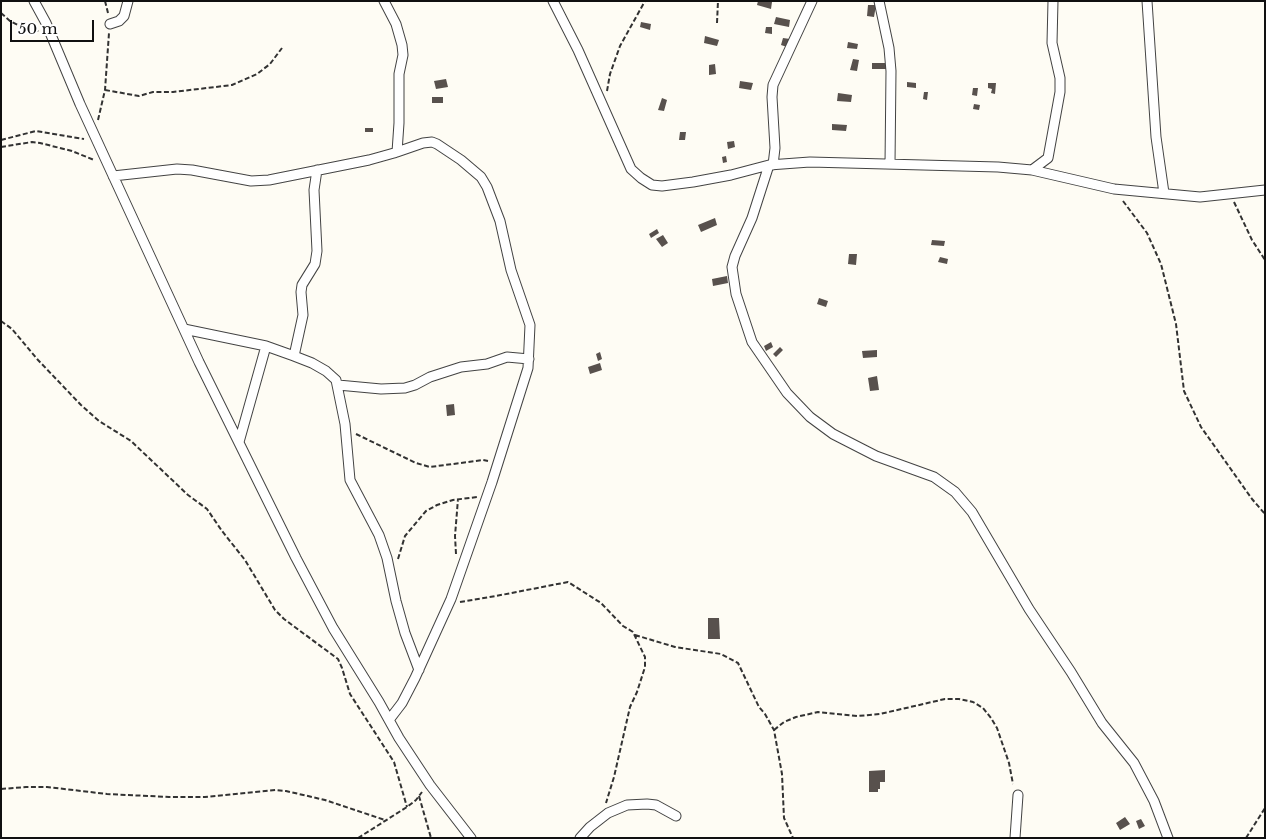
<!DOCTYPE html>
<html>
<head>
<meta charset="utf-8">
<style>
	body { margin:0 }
	#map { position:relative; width:1266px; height:839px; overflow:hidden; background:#fefcf4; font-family:"Libre Baskerville",serif }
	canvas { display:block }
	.frame { position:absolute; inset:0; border:2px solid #101010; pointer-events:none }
	.scale { position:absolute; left:10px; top:20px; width:84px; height:22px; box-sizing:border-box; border:2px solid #101010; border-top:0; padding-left:6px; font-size:15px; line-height:18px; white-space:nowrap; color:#101010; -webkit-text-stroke:4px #fff; paint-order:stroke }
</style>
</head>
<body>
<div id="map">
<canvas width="1266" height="839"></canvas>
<div class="frame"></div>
<div class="scale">50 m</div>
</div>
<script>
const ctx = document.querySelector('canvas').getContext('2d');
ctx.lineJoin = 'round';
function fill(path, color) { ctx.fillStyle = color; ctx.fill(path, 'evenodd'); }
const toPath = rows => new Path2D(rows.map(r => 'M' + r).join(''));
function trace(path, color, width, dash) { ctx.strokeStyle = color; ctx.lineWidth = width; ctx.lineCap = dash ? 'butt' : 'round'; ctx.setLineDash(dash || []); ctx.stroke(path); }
fill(toPath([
	[758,1,772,2,771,9,757,5],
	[868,5,876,5,874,17,867,16],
	[776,17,790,20,789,27,774,24],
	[641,22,651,24,650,30,640,27],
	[766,27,772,27,772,34,765,33],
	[705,36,719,40,717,46,704,43],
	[783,38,790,39,787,47,781,45],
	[848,42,858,44,857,49,847,48],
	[853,59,859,60,857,71,850,70],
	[872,63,886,63,886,69,872,69],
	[715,64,716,74,709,75,709,65],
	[446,79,448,87,436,89,434,81],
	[740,81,753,83,751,90,739,88],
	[907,82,916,83,916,88,907,87],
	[988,83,996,83,995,94,991,93,992,89,988,88],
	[973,88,978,88,977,96,972,95],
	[924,92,928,92,927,100,923,99],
	[838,93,852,95,851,102,837,101],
	[432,97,443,97,443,103,432,103],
	[662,98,667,100,664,111,658,110],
	[974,104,980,105,979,110,973,109],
	[832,124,847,125,846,131,832,130],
	[365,128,373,128,373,132,365,132],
	[680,132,686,132,685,140,679,140],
	[734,141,735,147,728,149,727,142],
	[726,156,727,162,723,163,722,157],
	[715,218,717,225,701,232,698,225],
	[657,229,659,233,651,238,649,234],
	[663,235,668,243,662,247,656,239],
	[932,240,945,241,944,246,931,245],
	[849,254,857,254,856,265,848,264],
	[940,257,948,259,947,264,938,262],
	[727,276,728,283,713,286,712,279],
	[819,298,828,301,826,307,817,304],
	[771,342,773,347,766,351,764,346],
	[780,347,783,350,776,357,773,354],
	[877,350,877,357,863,358,862,351],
	[600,352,602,359,598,361,596,354],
	[600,363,602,370,590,374,588,367],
	[877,376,879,390,870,391,868,378],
	[454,404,455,415,447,416,446,405],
	[708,618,719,618,720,639,708,639],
	[885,770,885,782,880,782,880,789,878,789,878,792,869,792,869,771],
	[1125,817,1130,824,1120,830,1116,823],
	[1141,819,1145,826,1139,829,1136,821]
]), '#58514d');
const minor = toPath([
	[34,1,46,23,80,104,199,362,296,558,333,628,379,702,399,738,430,785,471,838],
	[384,1,396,24,402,45,403,55,399,74,399,123,397,152],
	[553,1,578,50,631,169,641,178,652,185,662,186,693,182,731,175,769,165,810,162,998,167,1032,170,1114,189,1200,197,1265,190],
	[879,1,889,48,891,71,890,164],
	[1147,1,1156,137,1164,193],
	[110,24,119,21,124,16,128,1],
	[769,165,752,218,735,256,732,267,736,294,752,342,787,393,810,417,833,434,876,456,934,477,955,492,972,512,1029,609,1071,672,1102,723,1134,763,1154,801,1168,838],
	[773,165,775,148,772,97,773,85,812,1],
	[1032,170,1048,158,1060,92,1060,78,1052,43,1053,1],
	[113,176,177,169,192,170,251,181,269,180,369,160,394,153,423,143,432,142,437,144,461,160,481,177,487,187,500,221,511,270,530,325,528,368,492,482,451,599,415,678,402,703,389,720],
	[184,329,266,346,294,356,312,363,326,371,336,380,345,424,350,480,379,535,387,558,396,601,405,633,419,670],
	[294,356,303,315,301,292,302,285,315,264,317,251,314,190,317,170],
	[338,385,381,389,405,388,415,385,430,377,461,367,487,364,507,357,529,359],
	[239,442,266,346],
	[580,838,590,827,608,813,627,805,647,804,656,805,676,816],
	[1015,838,1018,795]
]);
trace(minor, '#434343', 11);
trace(toPath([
	[105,1,108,13],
	[1,13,10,21,28,30,39,31],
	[717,23,718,1],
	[105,90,139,96,153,92,173,92,232,85,257,74,270,64,282,48],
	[607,91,610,74,620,46,645,1],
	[98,120,105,90,109,33],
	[1,140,36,131,84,139],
	[1,147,32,142,40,143,72,151,94,160],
	[1123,201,1147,233,1161,264,1176,324,1184,391,1201,427,1252,499,1265,514],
	[1234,202,1252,240,1265,260],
	[1,321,12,329,38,360,81,405,99,421,131,441,188,495,207,509,222,531,245,560,275,610,284,619,338,659,342,668,350,694,394,762,407,807],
	[356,434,416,463,430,467,483,460,488,461],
	[456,554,455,536,458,499],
	[398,559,405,536,426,511,437,505,453,500,477,497],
	[460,602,496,596,568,582,601,603,623,626,633,632,645,657,645,667,637,692,630,707,614,777,606,803],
	[635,635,675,647,721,654,738,663,759,707,765,714,774,730,782,774,784,818,793,838],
	[774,730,784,722,796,717,818,712,858,716,880,714,945,699,959,699,973,702,983,708,991,718,997,728,1009,763,1013,784],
	[1,789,26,787,47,787,107,794,169,797,205,797,276,790,286,791,325,800,385,820],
	[419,796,431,838],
	[358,838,407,807,416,800,422,792],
	[1246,838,1265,808]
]), '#323232', 2, [5, 2.5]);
trace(minor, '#fff', 9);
</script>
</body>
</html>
